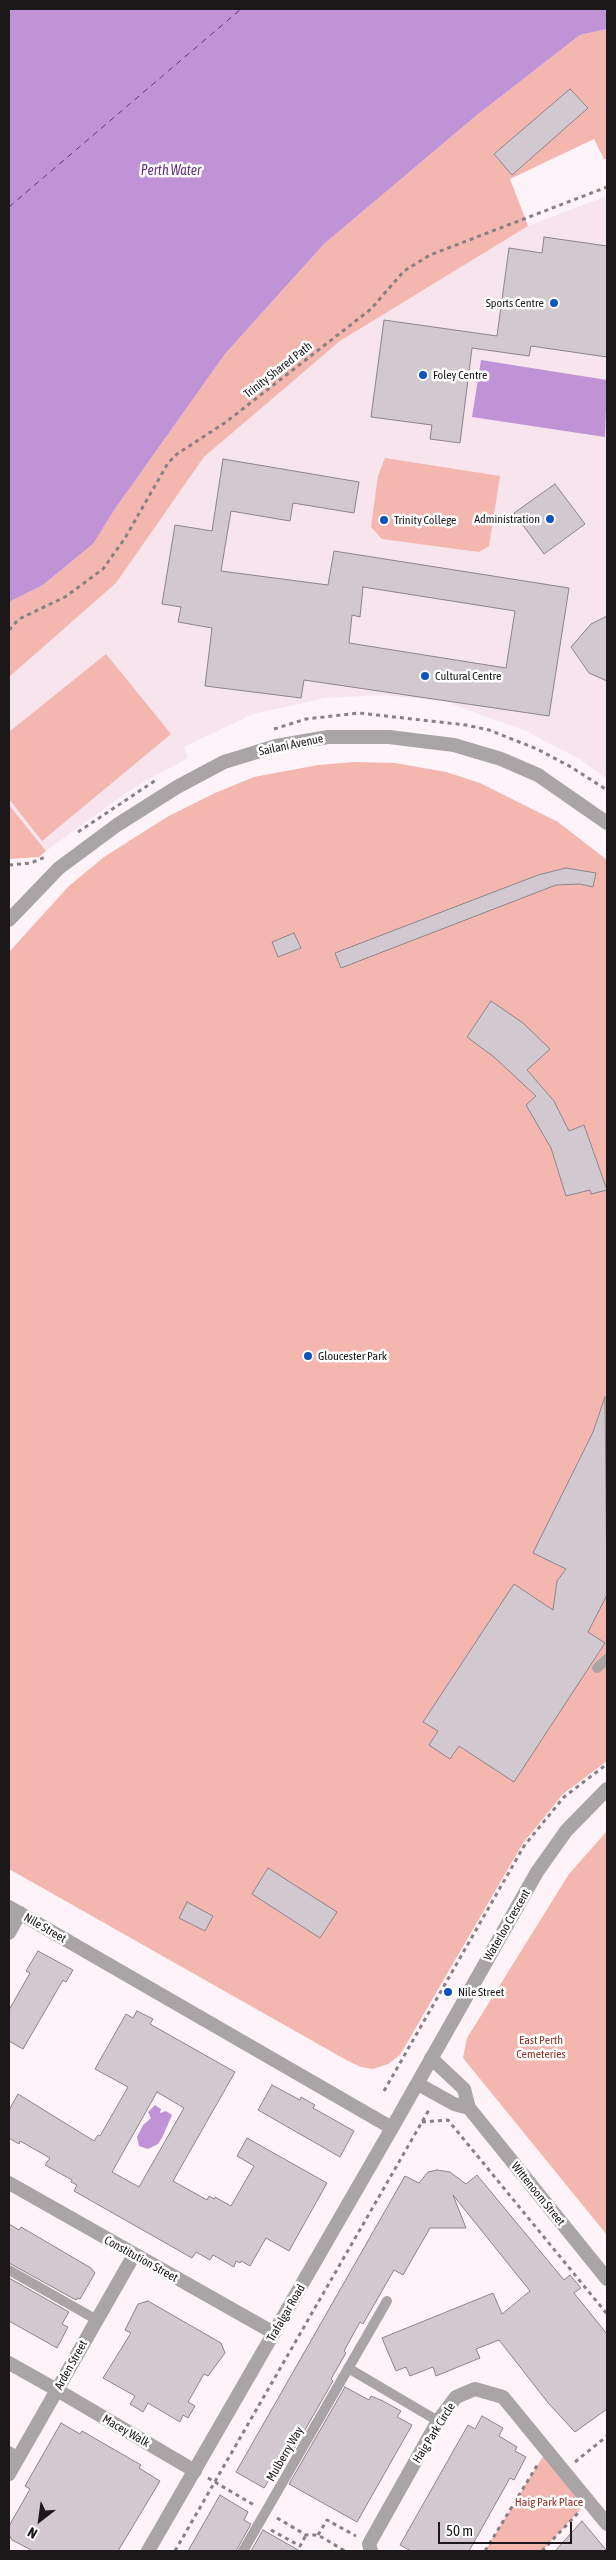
<!DOCTYPE html>
<html>
<head>
<meta charset="utf-8">
<style>
	body { margin:0 }
	#map { position:relative; width:616px; height:2560px; overflow:hidden; background:#fef3f8; font-family:"Asap Condensed",sans-serif }
	canvas { display:block }
	.frame { position:absolute; inset:0; border:10px solid #1c181a; pointer-events:none }
	.north { position:absolute; left:15px; top:2495px; width:50px; height:50px; -webkit-text-stroke:4px #fff; paint-order:stroke; rotate:210deg; font-size:14px; font-weight:700; line-height:20px; text-align:center; color:#1c181a }
	.north::after { content:''; display:block; margin:auto; width:18px; height:22px; background:#1c181a; clip-path:polygon(50% 0,100% 100%,50% 72%,0 100%) }
	.scale { position:absolute; left:438px; top:2522px; width:134px; height:22px; box-sizing:border-box; border:2px solid #1c181a; border-top:0; padding-left:6px; font-size:15px; line-height:18px; white-space:nowrap; color:#1c181a; -webkit-text-stroke:4px #fff; paint-order:stroke }
</style>
</head>
<body>
<div id="map">
<canvas width="616" height="2560"></canvas>
<div class="frame"></div>
<div class="north">N</div>
<div class="scale">50 m</div>
</div>
<script>
const ctx = document.querySelector('canvas').getContext('2d');
ctx.lineJoin = 'round';
function fill(path, color) { ctx.fillStyle = color; ctx.fill(path, 'evenodd'); }
const toPath = rows => new Path2D(rows.map(r => 'M' + r).join(''));
function trace(path, color, width, dash) { ctx.strokeStyle = color; ctx.lineWidth = width; ctx.lineCap = dash ? 'butt' : 'round'; ctx.setLineDash(dash || []); ctx.stroke(path); }
function drawText(font, color, halo, rows, align = 'center') {
  ctx.font = font + ' "Asap Condensed",sans-serif'; ctx.lineWidth = 5; ctx.setLineDash([]); ctx.textBaseline = 'middle'; ctx.strokeStyle = halo; ctx.fillStyle = color; for (const [text, x, y, turn = 0] of rows) {
    ctx.save(); ctx.translate(x, y); ctx.rotate((+turn || 0) * Math.PI / 180); ctx.textAlign = isNaN(turn) ? turn : align; if (halo) ctx.strokeText(text, 0, 0); ctx.fillText(text, 0, 0); ctx.restore();
  }
}
fill(toPath([
	[607,196,607,779,581,760,526,731,444,701,383,695,325,698,253,714,184,747,188,758,133,788,46,851,9,805,9,677,116,583,204,457,340,341,528,226]
]), '#f7e4ec');
fill(toPath([
	[607,29,607,159,604,159,594,139,510,179,528,226,340,341,204,457,116,583,9,677,9,602,43,585,93,544,115,509,225,354,324,244,477,115,580,35],
	[385,458,500,476,489,546,479,552,382,539,371,527,378,476],
	[106,654,171,734,42,841,9,799,9,732],
	[354,762,395,763,446,772,480,783,558,822,607,860,607,1761,563,1794,523,1843,400,2055,388,2064,373,2069,361,2067,348,2061,9,1869,9,952,69,886,104,857,167,817,215,793,254,777,318,765],
	[9,805,46,851,39,857,9,859],
	[607,1831,607,2235,463,2058,467,2038,569,1874],
	[547,2450,588,2501,542,2551,485,2551]
]), '#f3b7af');
fill(toPath([
	[9,9,607,9,607,29,580,35,477,115,324,244,225,354,115,509,93,544,43,585,9,602],
	[481,360,607,380,605,437,472,417],
	[155,2105,161,2109,160,2113,166,2111,172,2115,162,2138,158,2144,148,2149,139,2146,137,2137,143,2125,151,2118,148,2112]
]), '#c093d6');
trace(toPath([
	[9,207,241,9]
]), '#67307f', 1, [6, 5]);
const building = toPath([
	[570,89,588,108,512,175,494,154,570,89],
	[544,237,607,246,607,357,531,346,529,356,472,348,460,443,430,439,432,425,371,417,384,320,497,336,509,248,542,253,544,237],
	[223,459,359,482,354,513,293,503,290,521,231,511,221,571,328,585,334,551,569,588,549,716,304,680,301,698,205,686,212,628,178,622,181,607,162,604,175,525,212,531,223,459],
	[363,587,515,611,506,668,349,643,352,615,360,617,363,587],
	[555,484,585,524,544,554,514,513,555,484],
	[607,616,607,681,589,673,571,647,591,624,607,616],
	[566,868,596,873,593,887,580,884,556,885,341,968,335,953,538,875,566,868],
	[294,933,301,948,278,957,272,942,294,933],
	[491,1001,523,1023,550,1049,527,1070,554,1101,569,1131,584,1125,607,1190,591,1194,590,1190,566,1196,551,1148,526,1105,536,1096,494,1057,467,1037,491,1001],
	[605,1397,607,1595,588,1632,605,1643,514,1782,459,1746,450,1759,429,1745,438,1731,423,1722,514,1584,553,1610,557,1581,566,1569,533,1553,593,1432,605,1397],
	[268,1868,337,1912,320,1938,252,1894,268,1868],
	[187,1902,213,1916,205,1931,179,1918,187,1902],
	[38,1951,73,1970,66,1982,63,1980,23,2049,9,2041,9,2010,30,1973,26,1971,38,1951],
	[137,2011,153,2019,150,2024,235,2072,173,2181,207,2200,209,2196,214,2199,215,2197,231,2206,254,2166,237,2156,247,2138,327,2183,289,2251,266,2238,250,2266,241,2261,240,2263,236,2261,234,2267,213,2255,210,2260,196,2252,192,2258,74,2191,77,2185,71,2182,72,2180,45,2165,50,2158,20,2141,19,2144,9,2138,9,2110,18,2094,94,2141,98,2135,100,2136,128,2087,95,2069,126,2014,133,2018,137,2011],
	[157,2092,184,2108,139,2187,112,2172,157,2092],
	[272,2085,300,2100,301,2097,315,2105,313,2108,354,2131,340,2157,258,2110,272,2085],
	[437,2170,450,2172,466,2184,477,2175,564,2280,570,2275,581,2288,574,2293,607,2334,607,2409,575,2432,549,2404,499,2340,476,2349,480,2358,436,2376,433,2367,410,2376,406,2367,396,2371,382,2338,493,2293,502,2314,530,2291,453,2195,466,2228,430,2228,403,2275,394,2270,363,2324,360,2322,344,2351,346,2353,331,2379,333,2381,278,2477,271,2477,264,2488,236,2472,405,2176,419,2183,428,2172,437,2170],
	[9,2224,19,2230,21,2227,91,2268,95,2273,80,2299,77,2298,76,2300,9,2263,9,2224],
	[9,2278,69,2312,62,2324,68,2327,57,2348,9,2321,9,2278],
	[148,2301,221,2343,225,2353,208,2376,204,2374,188,2402,195,2406,188,2418,183,2415,180,2422,148,2403,143,2412,130,2404,135,2396,103,2378,131,2333,125,2330,138,2304,148,2301],
	[345,2387,369,2400,371,2396,383,2401,401,2411,397,2417,412,2425,357,2522,289,2484,345,2387],
	[482,2416,503,2428,499,2436,517,2447,515,2451,526,2457,514,2480,510,2478,469,2551,411,2551,400,2545,468,2425,475,2429,482,2416],
	[61,2423,80,2434,82,2431,141,2465,139,2468,160,2481,118,2551,33,2551,12,2540,9,2535,9,2526,30,2489,25,2486,61,2423],
	[220,2495,248,2512,244,2520,251,2524,236,2551,188,2551,220,2495],
	[582,2521,607,2551,555,2551,582,2521],
	[263,2530,300,2551,251,2551,263,2530]
]);
fill(building, '#d2c9d0');
trace(building, '#8c848a', 1);
trace(toPath([
	[9,630,19,619,65,597,103,569,125,538,168,463,177,454,226,422,371,309,404,271,430,255,607,187],
	[274,729,306,719,359,713,466,725,489,730,537,749,571,767,607,790],
	[78,832,156,780],
	[9,865,31,863,45,857],
	[384,2091,524,1846,564,1797,607,1764],
	[422,2122,448,2120,607,2314],
	[575,2462,607,2436],
	[208,2478,254,2505],
	[277,2518,306,2535,318,2535,345,2551],
	[271,2530,300,2546,306,2535],
	[318,2535,327,2520,356,2536],
	[175,2551,430,2108],
	[485,2551,538,2464],
	[542,2551,578,2513]
]), '#888084', 3, [4, 4]);
trace(toPath([
	[597,1668,607,1659],
	[9,2270,97,2320],
	[348,2368,438,2421],
	[9,2451,19,2457],
	[243,2551,387,2301]
]), '#a9a4a5', 10);
trace(toPath([
	[57,2390,195,2471]
]), '#a9a4a5', 14);
trace(toPath([
	[9,1933,20,1913],
	[431,2058,464,2089,469,2108,607,2279],
	[418,2084,454,2104,469,2108],
	[9,2183,274,2333],
	[9,2363,57,2390],
	[9,2474,134,2255],
	[371,2551,369,2544,438,2421,456,2397,475,2389,503,2397,607,2524]
]), '#a9a4a5', 14);
trace(toPath([
	[9,920,59,868,117,825,177,787,224,762,276,746,328,737,389,737,454,745,501,759,538,775,607,823],
	[9,1907,392,2128],
	[148,2551,392,2128,537,1872,566,1831,607,1789]
]), '#a9a4a5', 14);
for (const [x, y, r, color] of [
	[554,303,5,"#0b54bf"],
	[423,375,5,"#0b54bf"],
	[550,519,5,"#0b54bf"],
	[384,520,5,"#0b54bf"],
	[425,676,5,"#0b54bf"],
	[308,1356,5,"#0b54bf"],
	[448,1992,5,"#0b54bf"]
]) { const dot = new Path2D(); dot.arc(x, y, r, 0, 2 * Math.PI); ctx.fillStyle = color; ctx.fill(dot); trace(dot, '#fff', 2); }
drawText('12px', '#1c181a', '#fff', [
	["Sports Centre",544,303,"right"],
	["Foley Centre",433,375],
	["Administration",540,519,"right"],
	["Trinity College",394,520],
	["Cultural Centre",435,676],
	["Gloucester Park",318,1356],
	["Nile Street",458,1992]
], 'left');
drawText('12px', '#1c181a', '#fff', [
	["Trinity Shared Path",278,370,-38],
	["Sailani Avenue",291,745,-12],
	["Waterloo Crescent",507,1925,-60],
	["Nile Street",45,1928,30],
	["Wittenoom Street",538,2194,51],
	["Constitution Street",141,2259,29],
	["Trafalgar Road",286,2313,-60],
	["Arden Street",71,2365,-61],
	["Macey Walk",126,2431,30],
	["Haig Park Circle",434,2433,-58],
	["Mulberry Way",285,2454,-60]
]);
drawText('12px', '#953129', '#fff', [
	["East Perth",541,2040],
	["Cemeteries",541,2054],
	["Haig Park Place",549,2502]
]);
drawText('italic 14px', '#67307f', '#fff', [
	["Perth Water",171,171]
]);
</script>
</body>
</html>
